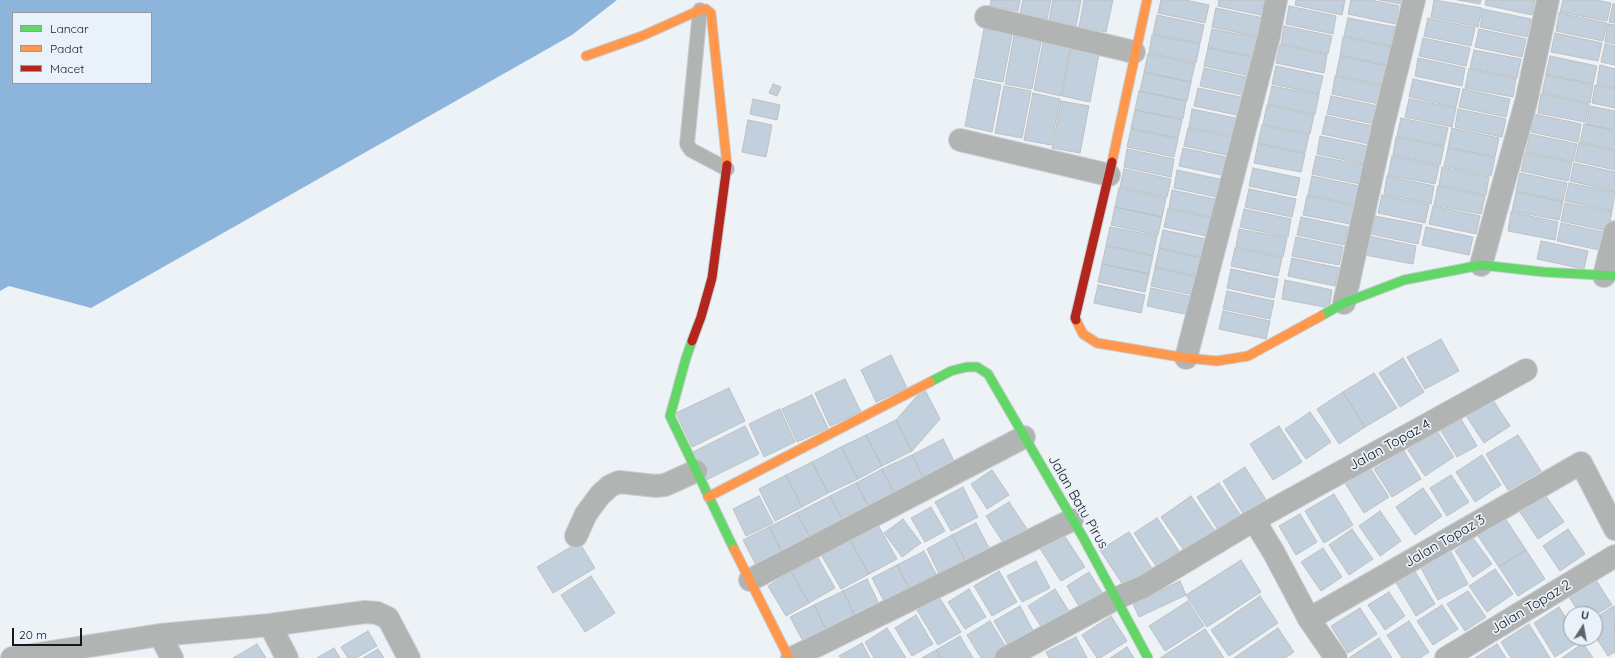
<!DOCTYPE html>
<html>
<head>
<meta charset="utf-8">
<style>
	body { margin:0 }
	#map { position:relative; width:1615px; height:658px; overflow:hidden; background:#edf2f6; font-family:Quicksand,sans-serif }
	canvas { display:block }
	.legend { position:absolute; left:12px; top:12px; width:140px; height:72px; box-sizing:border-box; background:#e9f2fa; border:1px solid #959ba1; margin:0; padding:5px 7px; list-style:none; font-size:12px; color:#16191b }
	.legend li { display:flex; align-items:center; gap:8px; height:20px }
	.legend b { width:20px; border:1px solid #959ba1 }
	.north { position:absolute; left:1563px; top:606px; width:40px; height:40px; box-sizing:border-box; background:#e9f2fa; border:1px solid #959ba1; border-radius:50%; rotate:11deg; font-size:11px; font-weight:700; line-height:16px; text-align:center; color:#16191b }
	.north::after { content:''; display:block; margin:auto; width:14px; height:18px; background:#616568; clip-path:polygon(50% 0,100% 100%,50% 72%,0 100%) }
	.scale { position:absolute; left:12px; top:628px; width:70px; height:18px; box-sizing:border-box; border:2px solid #16191b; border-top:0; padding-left:5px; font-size:12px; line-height:14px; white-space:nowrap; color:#16191b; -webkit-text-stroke:3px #e9f2fa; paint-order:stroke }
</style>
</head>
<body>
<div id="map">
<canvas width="1615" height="658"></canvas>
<ul class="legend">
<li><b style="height:5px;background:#63d668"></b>Lancar</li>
<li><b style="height:5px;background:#ff974d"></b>Padat</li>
<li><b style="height:5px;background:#b3261e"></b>Macet</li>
</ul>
<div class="north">U</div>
<div class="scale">20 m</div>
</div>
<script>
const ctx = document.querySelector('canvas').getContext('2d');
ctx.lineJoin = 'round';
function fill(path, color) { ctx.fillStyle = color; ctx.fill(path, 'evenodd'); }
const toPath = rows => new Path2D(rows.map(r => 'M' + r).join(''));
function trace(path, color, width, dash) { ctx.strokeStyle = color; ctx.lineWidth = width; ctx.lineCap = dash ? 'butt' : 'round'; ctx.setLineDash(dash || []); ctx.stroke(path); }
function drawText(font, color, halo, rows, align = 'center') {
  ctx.font = font + ' Quicksand,sans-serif'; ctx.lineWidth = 3.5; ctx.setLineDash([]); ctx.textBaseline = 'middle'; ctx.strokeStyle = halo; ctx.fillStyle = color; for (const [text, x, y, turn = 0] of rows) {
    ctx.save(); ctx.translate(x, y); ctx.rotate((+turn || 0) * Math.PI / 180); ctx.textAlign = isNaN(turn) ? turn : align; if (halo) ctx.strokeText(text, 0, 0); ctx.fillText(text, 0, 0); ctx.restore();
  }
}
fill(toPath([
	[0,0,617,0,572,35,91,308,9,286,0,291],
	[13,13,151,13,151,83,13,83]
]), '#8db4db');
const building = toPath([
	[991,0,1020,0,1018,11,990,6,991,0],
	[1023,0,1051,0,1047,19,1020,14,1023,0],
	[1053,0,1081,0,1076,26,1049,20,1053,0],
	[1084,0,1113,0,1106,32,1079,27,1084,0],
	[1161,0,1186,0,1209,5,1205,23,1158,13,1161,0],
	[1219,0,1268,0,1265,16,1218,6,1219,0],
	[1296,0,1345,0,1342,15,1295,5,1296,0],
	[1351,0,1371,0,1399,6,1395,24,1348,14,1351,0],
	[1380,0,1402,0,1401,4,1380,0],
	[1434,0,1482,8,1478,27,1431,17,1434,0],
	[1458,0,1481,0,1480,4,1458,0],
	[1486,0,1535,0,1532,15,1485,5,1486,0],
	[1563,0,1596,0,1611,3,1607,21,1560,12,1563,0],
	[1613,4,1615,4,1615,23,1609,22,1613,4],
	[1289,6,1336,16,1333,34,1286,24,1289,6],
	[1216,8,1263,18,1259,37,1212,27,1216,8],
	[1483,9,1531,19,1527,37,1480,27,1483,9],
	[1559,13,1607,23,1603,41,1556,31,1559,13],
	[1157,15,1204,25,1200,43,1153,34,1157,15],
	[1348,18,1395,27,1391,46,1344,36,1348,18],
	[1428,18,1475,28,1471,46,1424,36,1428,18],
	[1608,24,1615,25,1615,44,1605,42,1608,24],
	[1284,26,1332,36,1328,54,1281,44,1284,26],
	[984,29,1012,35,1003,82,975,77,984,29],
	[1212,29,1259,38,1255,57,1208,47,1212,29],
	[1479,29,1526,39,1522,57,1475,47,1479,29],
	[1555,33,1602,43,1598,61,1551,52,1555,33],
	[1152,35,1200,44,1196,63,1149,53,1152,35],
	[1014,36,1041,42,1032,89,1005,84,1014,36],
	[1343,37,1391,47,1387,65,1340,55,1343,37],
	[1423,38,1470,48,1466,66,1419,56,1423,38],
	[1043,43,1070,48,1061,96,1034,90,1043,43],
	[1605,44,1615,46,1615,65,1601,62,1605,44],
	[1280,45,1327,55,1324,73,1276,63,1280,45],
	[1208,48,1255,58,1251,76,1204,66,1208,48],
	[1071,49,1099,54,1090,102,1062,96,1071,49],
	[1474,50,1521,59,1517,78,1470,68,1474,50],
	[1148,54,1195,64,1191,82,1144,72,1148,54],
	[1340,56,1387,66,1383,85,1336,75,1340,56],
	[1550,56,1597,66,1593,84,1546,74,1550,56],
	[1418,58,1465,68,1462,86,1415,76,1418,58],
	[1600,65,1615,69,1615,88,1597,84,1600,65],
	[1276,66,1323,76,1319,94,1272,84,1276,66],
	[1204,68,1251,78,1247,96,1200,86,1204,68],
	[1469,69,1516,79,1513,97,1465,88,1469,69],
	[1144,73,1191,82,1187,101,1140,91,1144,73],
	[1546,75,1593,85,1590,103,1542,93,1546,75],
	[1335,76,1382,86,1379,104,1332,94,1335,76],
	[974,79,1001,85,992,132,965,126,974,79],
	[1413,79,1460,89,1456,107,1409,97,1413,79],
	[773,84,781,87,777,96,769,93,773,84],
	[1595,85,1615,89,1615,108,1592,103,1595,85],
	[1004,86,1031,91,1022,138,995,133,1004,86],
	[1272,86,1319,95,1315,114,1268,104,1272,86],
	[1198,88,1245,98,1241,116,1194,106,1198,88],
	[1463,89,1510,99,1506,117,1459,107,1463,89],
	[1139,91,1186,101,1183,119,1135,110,1139,91],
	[1033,93,1060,99,1051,145,1024,140,1033,93],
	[1541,94,1589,104,1585,122,1538,113,1541,94],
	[1331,96,1378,106,1374,124,1327,114,1331,96],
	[753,99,780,105,777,120,750,114,753,99],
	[1409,99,1456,108,1452,127,1405,117,1409,99],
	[1061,101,1089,106,1080,153,1052,148,1061,101],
	[1267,105,1314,115,1310,134,1263,124,1267,105],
	[1590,106,1615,111,1615,130,1586,124,1590,106],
	[1192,109,1240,119,1236,137,1189,127,1192,109],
	[1458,109,1506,119,1502,137,1455,127,1458,109],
	[1135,110,1182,120,1178,138,1131,128,1135,110],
	[1534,114,1581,124,1578,142,1531,132,1534,114],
	[1326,116,1373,126,1369,144,1322,134,1326,116],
	[1401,118,1448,128,1444,146,1397,136,1401,118],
	[748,120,772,125,766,157,742,152,748,120],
	[1584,124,1615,131,1615,150,1580,142,1584,124],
	[1262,125,1309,135,1305,153,1258,143,1262,125],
	[1188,128,1235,138,1231,156,1184,146,1188,128],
	[1452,128,1499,138,1495,157,1448,147,1452,128],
	[1131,129,1178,139,1174,157,1127,147,1131,129],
	[1530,134,1577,144,1573,162,1526,152,1530,134],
	[1320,136,1367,146,1364,164,1317,154,1320,136],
	[1396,137,1444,147,1440,165,1393,155,1396,137],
	[1579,143,1615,151,1615,170,1575,161,1579,143],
	[1258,144,1305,154,1301,172,1254,163,1258,144],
	[1183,148,1230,158,1226,176,1179,166,1183,148],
	[1448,148,1495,158,1491,176,1444,166,1448,148],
	[1127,149,1174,159,1171,177,1124,167,1127,149],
	[1525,153,1572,163,1568,181,1521,171,1525,153],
	[1316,156,1363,165,1360,184,1312,174,1316,156],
	[1392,156,1439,166,1435,184,1388,175,1392,156],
	[1574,163,1615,172,1615,191,1570,181,1574,163],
	[1442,167,1489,177,1486,195,1439,185,1442,167],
	[1253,168,1300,178,1296,196,1249,186,1253,168],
	[1124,169,1171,179,1167,197,1120,187,1124,169],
	[1177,170,1224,180,1221,198,1174,188,1177,170],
	[1520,173,1567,183,1563,201,1516,191,1520,173],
	[1312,176,1359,186,1355,205,1308,195,1312,176],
	[1387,176,1434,186,1431,204,1384,194,1387,176],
	[1569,183,1615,192,1612,211,1565,201,1569,183],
	[1438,186,1485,196,1481,214,1434,205,1438,186],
	[1119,188,1166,198,1162,217,1115,207,1119,188],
	[1249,189,1296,199,1292,217,1245,207,1249,189],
	[1172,190,1219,200,1216,218,1169,208,1172,190],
	[1516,192,1563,202,1559,220,1512,211,1516,192],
	[1382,195,1429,205,1425,223,1378,213,1382,195],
	[1307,196,1354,206,1350,224,1303,215,1307,196],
	[1565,203,1612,212,1608,231,1561,221,1565,203],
	[1433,206,1480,216,1476,234,1429,224,1433,206],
	[1115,207,1162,217,1158,235,1111,225,1115,207],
	[1168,209,1215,219,1211,237,1164,227,1168,209],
	[1244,209,1291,219,1288,237,1240,227,1244,209],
	[1511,212,1558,222,1555,240,1508,231,1511,212],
	[1375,216,1422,225,1418,244,1371,234,1375,216],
	[1301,217,1348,227,1344,245,1297,235,1301,217],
	[1561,223,1608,233,1604,251,1557,241,1561,223],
	[1110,227,1157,236,1153,255,1106,245,1110,227],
	[1426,227,1473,237,1469,255,1422,245,1426,227],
	[1239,229,1287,238,1283,257,1236,247,1239,229],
	[1163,230,1210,240,1206,258,1159,248,1163,230],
	[1369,236,1416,246,1413,264,1365,255,1369,236],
	[1296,237,1343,247,1339,265,1292,256,1296,237],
	[1541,241,1588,251,1584,269,1537,259,1541,241],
	[1106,246,1153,256,1149,274,1102,264,1106,246],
	[1235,248,1282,258,1278,276,1231,266,1235,248],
	[1159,249,1206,259,1202,277,1155,267,1159,249],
	[1292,258,1339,268,1335,286,1288,276,1292,258],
	[1102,264,1149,274,1145,292,1098,282,1102,264],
	[1155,268,1202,278,1198,296,1151,286,1155,268],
	[1231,269,1278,279,1274,298,1227,288,1231,269],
	[1285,280,1332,290,1329,308,1282,299,1285,280],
	[1098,285,1145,295,1141,313,1094,303,1098,285],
	[1151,288,1198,298,1194,316,1147,306,1151,288],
	[1227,291,1274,301,1270,319,1223,309,1227,291],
	[1223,311,1270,321,1266,339,1219,329,1223,311],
	[1441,339,1459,371,1425,389,1407,357,1441,339],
	[891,355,907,388,876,402,861,370,891,355],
	[1403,358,1424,392,1400,407,1379,373,1403,358],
	[1374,373,1397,408,1365,427,1343,392,1374,373],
	[845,379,861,412,830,426,815,393,845,379],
	[729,388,745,421,692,447,676,413,729,388],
	[924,388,940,419,912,451,896,420,924,388],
	[1343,392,1365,427,1339,444,1317,409,1343,392],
	[1489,394,1510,426,1484,443,1463,411,1489,394],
	[812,395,828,428,797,442,782,409,812,395],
	[780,409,795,442,764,457,749,424,780,409],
	[1310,412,1331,442,1306,459,1285,429,1310,412],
	[1461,419,1477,446,1457,457,1441,431,1461,419],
	[896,420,912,451,882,466,866,435,896,420],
	[745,426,759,454,704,481,691,453,745,426],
	[1279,426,1302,462,1273,480,1250,444,1279,426],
	[1437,431,1454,457,1425,476,1408,450,1437,431],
	[866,435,882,466,858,479,841,447,866,435],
	[1518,435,1541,471,1508,490,1486,454,1518,435],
	[943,439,957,467,926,483,912,455,943,439],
	[841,447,858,479,828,493,812,462,841,447],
	[1404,451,1421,479,1392,497,1374,469,1404,451],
	[912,455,926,483,897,498,882,469,912,455],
	[1482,455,1501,485,1475,502,1456,472,1482,455],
	[812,462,828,493,802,507,786,475,812,462],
	[1368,465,1389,497,1364,513,1343,480,1368,465],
	[1245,467,1268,503,1246,518,1223,481,1245,467],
	[882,469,897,498,871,511,856,483,882,469],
	[992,470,1009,495,987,509,971,484,992,470],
	[786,475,802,507,775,521,759,489,786,475],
	[1451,475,1469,502,1447,516,1430,488,1451,475],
	[856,483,871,511,845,524,830,496,856,483],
	[1219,483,1243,519,1220,533,1197,497,1219,483],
	[963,487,978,517,951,531,935,502,963,487],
	[1423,488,1442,516,1415,535,1396,507,1423,488],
	[1541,489,1564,522,1538,539,1516,506,1541,489],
	[1334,494,1353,525,1324,543,1305,511,1334,494],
	[759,496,773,523,746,536,733,509,759,496],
	[830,496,845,524,812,541,797,513,830,496],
	[1191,496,1215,531,1185,552,1161,517,1191,496],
	[1009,502,1027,529,1004,544,986,516,1009,502],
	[931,507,945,531,925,542,911,518,931,507],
	[1380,511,1401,541,1380,556,1359,526,1380,511],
	[797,513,812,541,784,556,769,527,797,513],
	[1300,514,1317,542,1296,555,1279,526,1300,514],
	[1157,518,1179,551,1156,566,1134,533,1157,518],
	[1505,518,1526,550,1499,567,1478,536,1505,518],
	[903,519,921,543,902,557,884,533,903,519],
	[976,523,991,552,967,564,952,535,976,523],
	[878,525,897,559,869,574,850,540,878,525],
	[769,527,784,556,758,569,743,540,769,527],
	[1352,529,1373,559,1349,575,1329,545,1352,529],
	[1568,529,1585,554,1560,571,1543,546,1568,529],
	[1062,532,1085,567,1061,581,1039,547,1062,532],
	[1129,532,1153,570,1125,588,1100,550,1129,532],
	[952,535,967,564,941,578,927,549,952,535],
	[1473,538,1492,564,1473,577,1455,551,1473,538],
	[850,540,869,574,841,589,822,556,850,540],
	[579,542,595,568,553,593,537,567,579,542],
	[1323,548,1342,577,1321,591,1301,562,1323,548],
	[1450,550,1468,584,1438,600,1420,566,1450,550],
	[1526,550,1545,579,1518,596,1499,567,1526,550],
	[924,551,937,576,910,590,897,565,924,551],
	[818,558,835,588,809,603,791,572,818,558],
	[1241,560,1261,592,1207,627,1186,595,1241,560],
	[1036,561,1050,588,1022,602,1007,576,1036,561],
	[897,565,910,590,885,603,872,578,897,565],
	[1413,568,1435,604,1416,616,1394,579,1413,568],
	[1495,569,1513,594,1487,612,1469,586,1495,569],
	[999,571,1017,602,992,616,974,586,999,571],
	[791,572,809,603,786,616,768,586,791,572],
	[1089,572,1106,599,1083,613,1067,586,1089,572],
	[1592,574,1612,605,1595,615,1595,614,1580,614,1565,591,1592,574],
	[591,576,615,613,585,632,561,595,591,576],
	[867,579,880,606,856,618,843,591,867,579],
	[1180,581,1186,595,1139,617,1133,604,1180,581],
	[969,589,986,617,965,629,948,602,969,589],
	[1055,589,1072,616,1045,633,1028,606,1055,589],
	[843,591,856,618,827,632,814,605,843,591],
	[1468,591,1486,617,1465,631,1447,604,1468,591],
	[1389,592,1405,616,1385,630,1368,605,1389,592],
	[1260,596,1278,623,1229,656,1211,630,1260,596],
	[939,597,961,632,938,645,917,610,939,597],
	[1188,601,1204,626,1165,651,1149,626,1188,601],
	[814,605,827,632,804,643,790,617,814,605],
	[1442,605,1458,629,1433,645,1417,621,1442,605],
	[1020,606,1037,638,1012,652,994,621,1020,606],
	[1614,606,1615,652,1608,656,1595,636,1595,618,1614,606],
	[1559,607,1571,626,1571,638,1578,638,1580,641,1555,657,1534,623,1559,607],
	[1360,608,1377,634,1348,653,1331,626,1360,608],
	[916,615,933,644,912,656,895,628,916,615],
	[1111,616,1127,641,1100,658,1097,658,1082,635,1111,616],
	[990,621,1007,649,992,658,981,658,967,635,990,621],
	[1409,621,1429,652,1420,658,1402,658,1387,635,1409,621],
	[1529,624,1550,658,1511,658,1501,642,1529,624],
	[887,628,906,658,874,658,865,642,887,628],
	[1278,628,1294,652,1285,658,1234,658,1278,628],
	[1205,629,1224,658,1160,658,1205,629],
	[368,631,377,646,356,658,348,658,341,647,368,631],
	[960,636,973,658,941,658,936,650,960,636],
	[1076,637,1087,658,1049,658,1046,652,1076,637],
	[1379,638,1392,658,1349,658,1379,638],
	[862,643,870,658,841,658,839,656,862,643],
	[1583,643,1593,658,1562,658,1583,643],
	[257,644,266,658,233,658,257,644],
	[1497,644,1506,658,1475,658,1497,644],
	[1127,647,1134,658,1110,658,1127,647],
	[334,648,340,658,317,658,334,648],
	[378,649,384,658,363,658,378,649],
	[936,650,941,658,922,658,936,650]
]);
fill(building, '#c1d0dc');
trace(building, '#bdc0c3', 1);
const lane = toPath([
	[700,10,687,144,691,150,727,169]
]);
const street = toPath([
	[986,17,1134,52],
	[960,140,1109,175],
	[1481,265,1526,102,1548,0],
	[1604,276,1615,232],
	[1344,303,1383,126,1414,0],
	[1186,358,1269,36,1276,0],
	[1254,520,1274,553,1309,619,1336,658],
	[576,536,586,514,600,495,610,486,619,482,656,486,665,485,696,471],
	[750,580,1024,437],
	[1309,619,1581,463,1615,529],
	[270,625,287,658],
	[160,635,172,658],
	[12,658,160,635,270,625,365,612,377,613,388,618,409,658],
	[792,658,1072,520],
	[1006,658,1117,598,1143,587,1254,520,1526,370],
	[1446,658,1615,556]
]);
const fast = toPath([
	[1321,316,1344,303,1404,280,1481,265,1544,272,1615,276],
	[692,341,686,358,670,416,734,549],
	[930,382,951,371,967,367,977,367,988,374,1084,539,1148,658]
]);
const slow = toPath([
	[586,56,642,36,700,10,706,9,711,13,727,165],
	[1112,162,1147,0],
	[1076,320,1083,334,1097,343,1186,358,1217,361,1248,356,1321,316],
	[708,497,930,382],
	[734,549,789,658]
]);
const jam = toPath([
	[1076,320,1075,318,1112,162],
	[692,341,701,317,712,278,727,165]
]);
trace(lane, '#cbcfd2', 16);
trace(street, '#cbcfd2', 24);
trace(fast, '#cbcfd2', 11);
trace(slow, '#cbcfd2', 11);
trace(jam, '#cbcfd2', 11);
trace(lane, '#b2b4b4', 14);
trace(street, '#b2b4b4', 22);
trace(fast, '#63d668', 9);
trace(slow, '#ff974d', 9);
trace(jam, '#b3261e', 9);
drawText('14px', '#16191b', '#e9f2fa', [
	["Jalan Topaz 4",1390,445,-29],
	["Jalan Batu Pirus",1078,502,60],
	["Jalan Topaz 3",1445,541,-30],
	["Jalan Topaz 2",1531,607,-31]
]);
</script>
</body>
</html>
